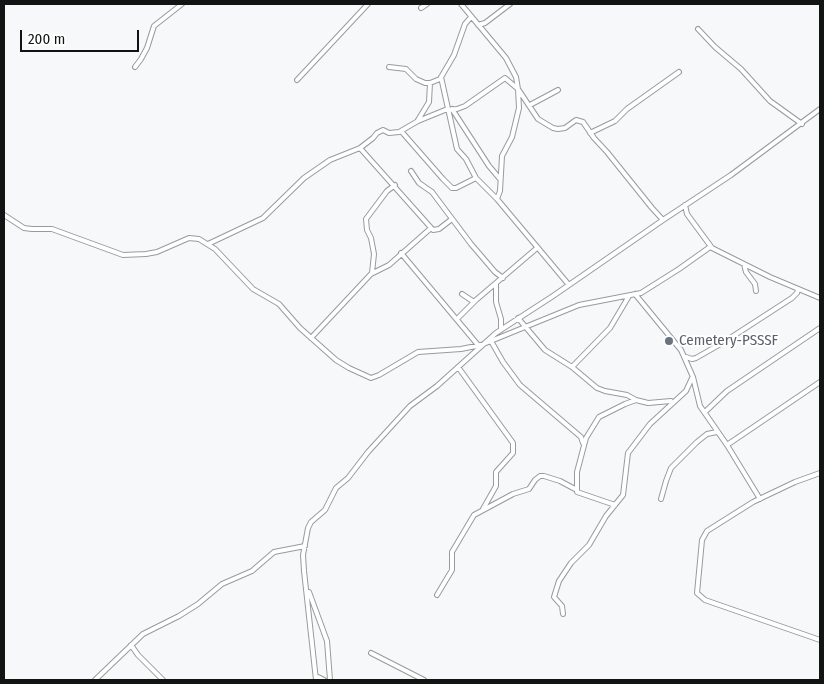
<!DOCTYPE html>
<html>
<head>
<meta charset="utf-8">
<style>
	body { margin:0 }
	#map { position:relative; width:824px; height:684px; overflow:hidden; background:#f7f8fa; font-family:"Fira Sans Condensed",sans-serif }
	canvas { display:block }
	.frame { position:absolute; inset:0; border:5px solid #121313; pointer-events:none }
	.scale { position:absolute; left:20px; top:30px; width:119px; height:22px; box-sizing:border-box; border:2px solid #121313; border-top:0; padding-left:6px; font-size:15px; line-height:18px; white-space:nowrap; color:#121313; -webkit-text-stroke:4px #fff; paint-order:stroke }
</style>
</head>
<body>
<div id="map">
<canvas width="824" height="684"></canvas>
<div class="frame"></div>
<div class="scale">200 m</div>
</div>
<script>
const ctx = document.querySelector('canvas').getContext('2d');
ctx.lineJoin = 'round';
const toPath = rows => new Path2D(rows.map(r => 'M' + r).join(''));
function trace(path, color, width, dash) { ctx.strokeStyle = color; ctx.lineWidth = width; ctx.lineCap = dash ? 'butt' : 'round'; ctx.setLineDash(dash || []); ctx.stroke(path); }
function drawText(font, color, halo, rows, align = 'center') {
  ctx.font = font + ' "Fira Sans Condensed",sans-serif'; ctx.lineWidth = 4; ctx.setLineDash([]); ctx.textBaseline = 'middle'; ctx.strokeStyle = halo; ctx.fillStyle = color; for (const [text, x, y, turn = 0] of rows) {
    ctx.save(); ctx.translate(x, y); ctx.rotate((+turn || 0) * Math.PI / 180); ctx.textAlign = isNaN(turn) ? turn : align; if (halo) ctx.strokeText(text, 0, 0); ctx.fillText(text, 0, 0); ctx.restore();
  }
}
const minor = toPath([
	[461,4,506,58,516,77,518,89,538,119,553,128,558,129,565,128,576,120,583,122,594,138,607,152,652,208,663,220],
	[421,8,427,4],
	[478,25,485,23,510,4],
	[698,29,715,47,741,69,770,101,802,124],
	[135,67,141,59,147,48,154,26,182,4],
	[389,67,406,69,416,79,425,83,430,83,440,79,454,55,465,24,471,17],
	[441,77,457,149,466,159,476,178,497,199,569,285],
	[297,80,368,4],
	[530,105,558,90],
	[452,109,489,166,500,179],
	[418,120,429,102,430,83],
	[401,131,443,179,452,188,456,188,476,178],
	[590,133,615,121,627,109,679,72],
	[360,148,433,230,439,229,452,219],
	[411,171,419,183,432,192,471,244,495,272,503,278],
	[685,205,687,214,712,248,770,277,820,298],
	[4,215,24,228,32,229,52,229,123,255,146,254,157,252,189,238,199,239,215,249,253,289,279,304,300,328,336,360,349,368,371,378,379,375,418,352,461,349,481,345,579,305,641,293,679,269,710,247],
	[208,244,263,218,304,178,330,160,360,148,373,138,377,133,383,130,389,133,399,132,418,121,445,110,457,109,465,106,505,78,518,89,519,108,512,137,502,156,500,191,497,199],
	[401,253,478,345],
	[744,264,746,272,755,284,756,291],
	[372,273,374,254,371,238,367,230,366,219,387,191,395,185],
	[496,284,496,302,501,319,501,330],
	[462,294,474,302],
	[635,294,681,350,693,377,700,406,727,445,820,382],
	[518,318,545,350,572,367,597,388,605,391,627,395,636,400,648,403,671,401],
	[457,319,476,300,537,248],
	[311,338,371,274,389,265,431,228],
	[491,341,503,362,520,385,581,437,583,443],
	[686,357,692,359,696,358,724,342,792,298,797,293,798,290],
	[458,367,513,443,513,453,496,472,496,486,483,509],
	[572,367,610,328,629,296],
	[705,412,727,391,820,328],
	[727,445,760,499],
	[820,473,795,482,753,502,707,531,702,540,697,593,705,600,820,640],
	[661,499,666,481,671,468,697,442,707,434,717,432],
	[615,505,577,492,577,472,586,438,599,417,625,404,636,400],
	[309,592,327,641,330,680],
	[437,595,452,570,452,552,474,515,513,494,529,489,535,480,540,476,544,476,560,481,575,489],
	[563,614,562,606,554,597,559,581,571,563,589,545,606,516,623,495,628,453,650,424,686,391,692,378],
	[131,645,138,655,163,680],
	[371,653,424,680],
	[316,676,324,680],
	[95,680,143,634,179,616,198,604,222,584,252,571,274,552,305,546],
	[316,680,304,571,303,555,308,528,311,522,325,510,336,488,348,478,368,452,410,406,437,386,496,333,553,296,663,220,731,175,820,109]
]);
trace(minor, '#999a9c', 6);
trace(minor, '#fff', 4);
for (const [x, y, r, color] of [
	[669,341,5,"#6b7280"]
]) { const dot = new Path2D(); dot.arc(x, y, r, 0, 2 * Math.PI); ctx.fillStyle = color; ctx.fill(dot); trace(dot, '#fff', 2); }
drawText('15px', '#5b616d', '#fff', [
	["Cemetery-PSSSF",679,341]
], 'left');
</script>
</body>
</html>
